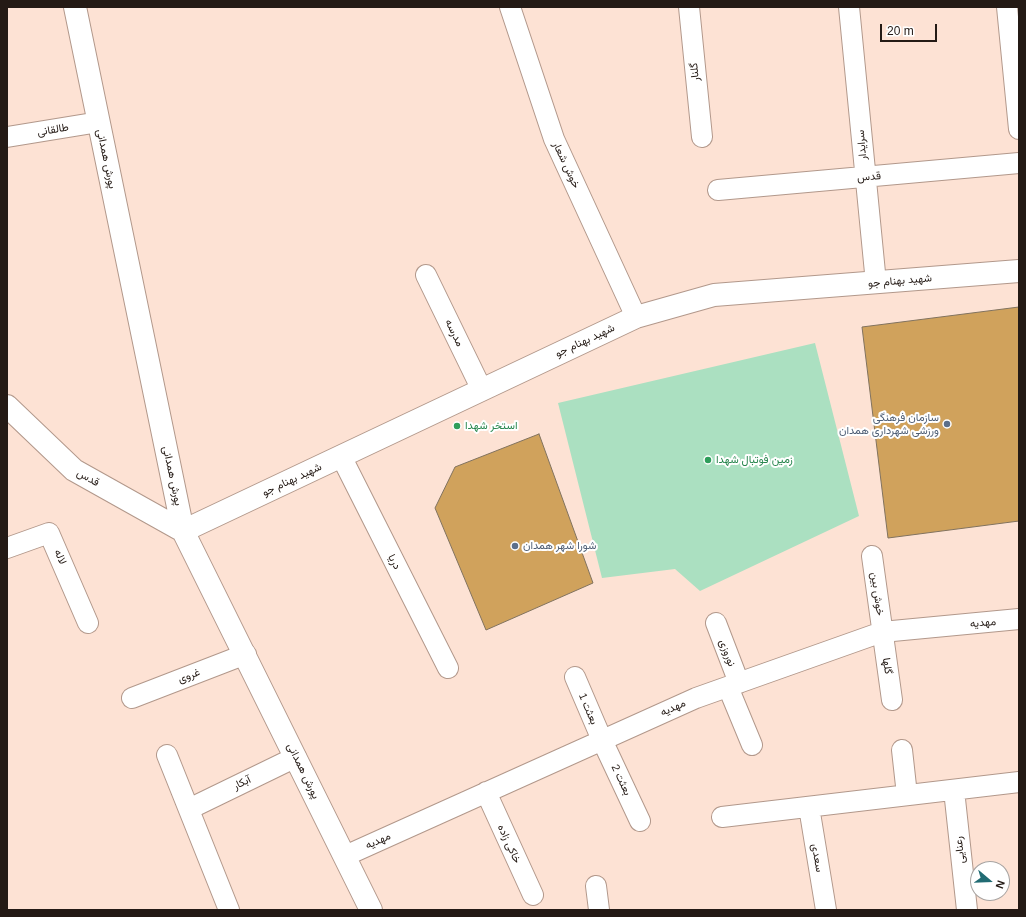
<!DOCTYPE html>
<html>
<head>
<meta charset="utf-8">
<style>
	body { margin:0 }
	#map { position:relative; width:1026px; height:917px; overflow:hidden; background:#fde2d4; font-family:Helvetica,sans-serif }
	canvas { display:block }
	.frame { position:absolute; inset:0; border:8px solid #241a15; pointer-events:none }
	.north { position:absolute; left:970px; top:861px; width:40px; height:40px; box-sizing:border-box; background:#fff; border:1px solid #a7a3a1; border-radius:50%; rotate:109deg; font-size:11px; font-weight:700; line-height:16px; text-align:center; color:#241a15 }
	.north::after { content:''; display:block; margin:auto; width:14px; height:18px; background:#216b73; clip-path:polygon(50% 0,100% 100%,50% 72%,0 100%) }
	.scale { position:absolute; left:880px; top:24px; width:57px; height:18px; box-sizing:border-box; border:2px solid #241a15; border-top:0; padding-left:5px; font-size:12px; line-height:14px; white-space:nowrap; color:#241a15; -webkit-text-stroke:3px #fff; paint-order:stroke }
</style>
</head>
<body>
<div id="map">
<canvas width="1026" height="917"></canvas>
<div class="frame"></div>
<div class="north">N</div>
<div class="scale">20 m</div>
</div>
<script>
const ctx = document.querySelector('canvas').getContext('2d');
ctx.lineJoin = 'round';
function fill(path, color) { ctx.fillStyle = color; ctx.fill(path, 'evenodd'); }
const toPath = rows => new Path2D(rows.map(r => 'M' + r).join(''));
function trace(path, color, width, dash) { ctx.strokeStyle = color; ctx.lineWidth = width; ctx.lineCap = dash ? 'butt' : 'round'; ctx.setLineDash(dash || []); ctx.stroke(path); }
function drawText(font, color, halo, rows, align = 'center') {
  ctx.font = font + ' Helvetica,Vazirmatn,sans-serif'; ctx.lineWidth = 4; ctx.setLineDash([]); ctx.textBaseline = 'middle'; ctx.strokeStyle = halo; ctx.fillStyle = color; for (const [text, x, y, turn = 0] of rows) {
    ctx.save(); ctx.translate(x, y); ctx.rotate((+turn || 0) * Math.PI / 180); ctx.textAlign = isNaN(turn) ? turn : align; if (halo) ctx.strokeText(text, 0, 0); ctx.fillText(text, 0, 0); ctx.restore();
  }
}
fill(toPath([
	[815,343,859,516,700,591,675,569,602,578,558,403]
]), '#abe0c1');
const building = toPath([
	[1019,307,1019,521,888,538,862,327,1019,307],
	[539,434,593,583,486,630,435,508,455,467,539,434]
]);
fill(building, '#d0a25c');
trace(building, '#81725e', 1);
const minor = toPath([
	[510,7,554,139,636,317],
	[689,7,702,137],
	[849,7,876,283],
	[1007,7,1019,129],
	[7,137,99,122],
	[718,190,1019,163],
	[426,275,482,390],
	[341,456,448,668],
	[7,548,49,533,88,623],
	[872,556,892,700],
	[716,623,739,683],
	[575,677,602,740,640,821],
	[728,687,752,745],
	[132,698,246,654],
	[902,750,907,795],
	[167,755,229,910],
	[954,790,967,910],
	[486,792,533,895],
	[809,807,826,910],
	[189,809,296,757],
	[722,817,1019,782],
	[345,856,696,698,882,632,1019,619],
	[596,886,599,910]
]);
const tertiary = toPath([
	[75,7,183,531,371,910],
	[7,406,74,470,183,531],
	[183,531,636,317,714,295,1019,271]
]);
trace(minor, '#b2988b', 22);
trace(tertiary, '#b2988b', 24);
trace(minor, '#fff', 20);
trace(tertiary, '#fff', 22);
for (const [x, y, r, color] of [
	[947,424,4,"#5c6f8a"],
	[457,426,4,"#2e9e5b"],
	[708,460,4,"#2e9e5b"],
	[515,546,4,"#5c6f8a"]
]) { const dot = new Path2D(); dot.arc(x, y, r, 0, 2 * Math.PI); ctx.fillStyle = color; ctx.fill(dot); trace(dot, '#fff', 1.5); }
drawText('11px', '#241a15', '#fff', [
	["گلنار",695,72,-96],
	["طالقانی",53,130,-9],
	["سرایدار",862,145,-95],
	["پورش همدانی",106,159,78],
	["خوش شعار",566,165,65],
	["قدس",869,177,-5],
	["شهید بهنام جو",900,281,-5],
	["مدرسه",454,333,64],
	["شهید بهنام جو",585,341,-25],
	["پورش همدانی",172,476,78],
	["قدس",88,478,29],
	["شهید بهنام جو",292,480,-25],
	["لاله",60,557,67],
	["دریا",394,562,63],
	["خوش بین",877,594,82],
	["مهدیه",983,623,-5],
	["نوروزی",727,653,69],
	["گلها",887,666,82],
	["غروی",189,676,-21],
	["مهدیه",673,708,-24],
	["بعثت 1",588,709,67],
	["پورش همدانی",303,771,64],
	["بعثت 2",621,780,65],
	["آبکار",242,783,-26],
	["مهدیه",378,841,-24],
	["خاکی زاده",509,844,65],
	["رعنایی",960,850,-96],
	["سعدی",817,858,81]
]);
drawText('11px', '#4e5e75', '#fff', [
	["سازمان فرهنگی",939,418],
	["ورزشی شهرداری همدان",939,431],
	["شورا شهر همدان",523,546,"left"]
], 'right');
drawText('11px', '#27864d', '#fff', [
	["استخر شهدا",465,426],
	["زمین فوتبال شهدا",716,460]
], 'left');
</script>
</body>
</html>
